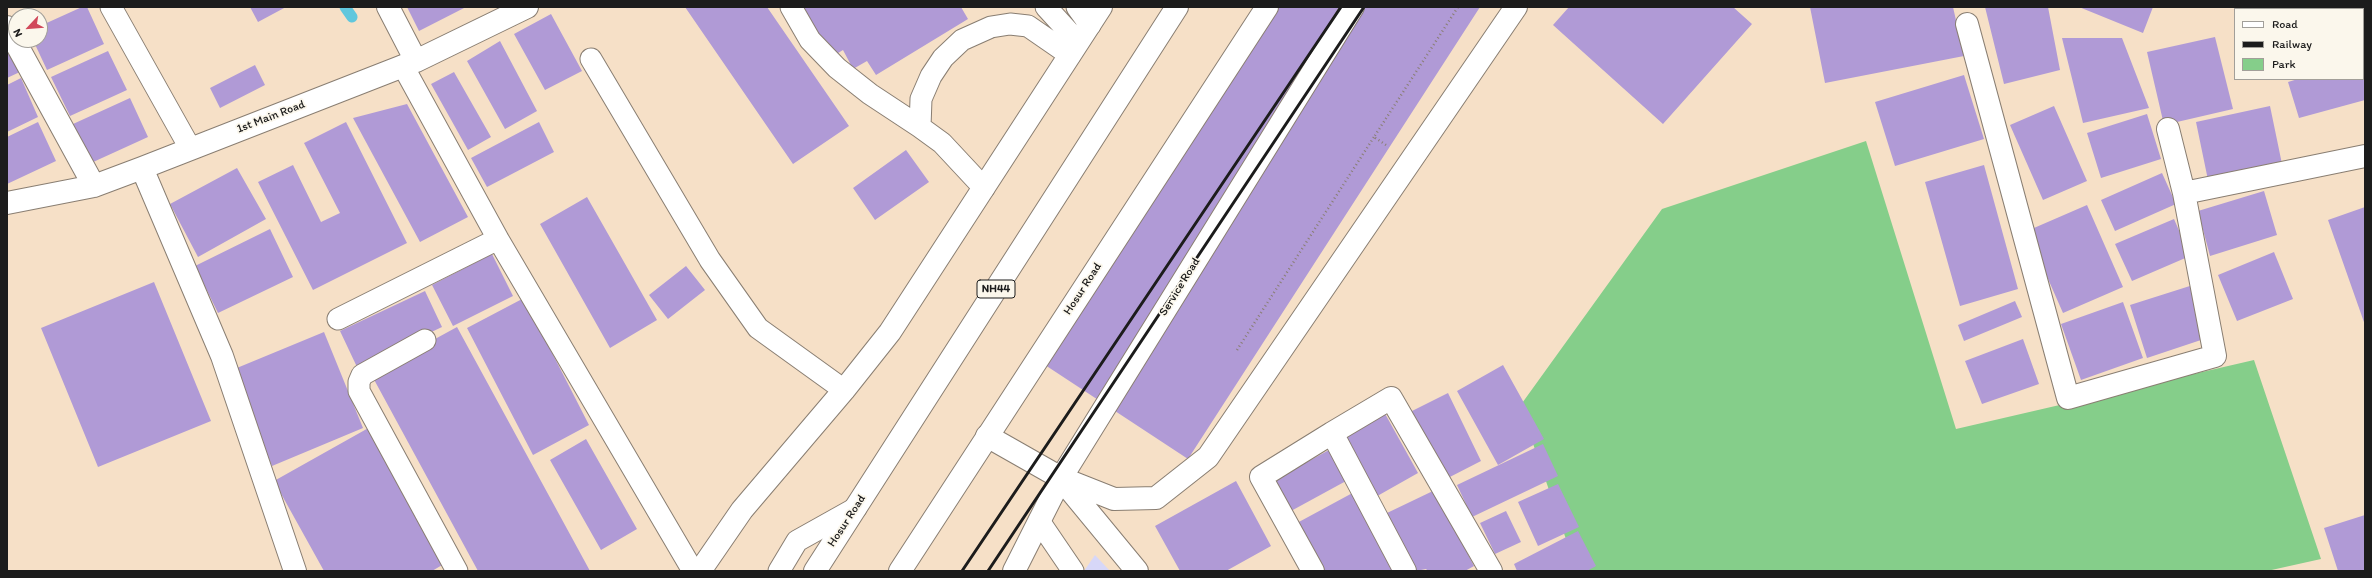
<!DOCTYPE html>
<html>
<head>
<meta charset="utf-8">
<style>
	body { margin:0 }
	#map { position:relative; width:2372px; height:578px; overflow:hidden; background:#f6e0c7; font-family:Itim,sans-serif }
	canvas { display:block }
	.frame { position:absolute; inset:0; border:8px solid #1c1c1c; pointer-events:none }
	.legend { position:absolute; left:2234px; top:8px; width:130px; height:72px; box-sizing:border-box; background:#fbf7ec; border:1px solid #a29f99; margin:0; padding:5px 7px; list-style:none; font-size:12px; color:#1c1c1c }
	.legend li { display:flex; align-items:center; gap:8px; height:20px }
	.legend b { width:20px; border:1px solid #a29f99 }
	.north { position:absolute; left:8px; top:8px; width:40px; height:40px; box-sizing:border-box; background:#fbf7ec; border:1px solid #a29f99; border-radius:50%; rotate:244deg; font-size:11px; font-weight:700; line-height:16px; text-align:center; color:#1c1c1c }
	.north::after { content:''; display:block; margin:auto; width:14px; height:18px; background:#d1495b; clip-path:polygon(50% 0,100% 100%,50% 72%,0 100%) }
</style>
</head>
<body>
<div id="map">
<canvas width="2372" height="578"></canvas>
<div class="frame"></div>
<ul class="legend">
<li><b style="height:5px;background:#fff"></b>Road</li>
<li><b style="height:5px;background:#1c1c1c"></b>Railway</li>
<li><b style="height:11px;background:#85ce8a"></b>Park</li>
</ul>
<div class="north">N</div>
</div>
<script>
const ctx = document.querySelector('canvas').getContext('2d');
ctx.lineJoin = 'round';
function fill(path, color) { ctx.fillStyle = color; ctx.fill(path, 'evenodd'); }
const toPath = rows => new Path2D(rows.map(r => 'M' + r).join(''));
function trace(path, color, width, dash) { ctx.strokeStyle = color; ctx.lineWidth = width; ctx.lineCap = dash ? 'butt' : 'round'; ctx.setLineDash(dash || []); ctx.stroke(path); }
function drawText(font, color, halo, rows, align = 'center') {
  ctx.font = font + ' Itim,sans-serif'; ctx.lineWidth = 3.5; ctx.setLineDash([]); ctx.textBaseline = 'middle'; ctx.strokeStyle = halo; ctx.fillStyle = color; for (const [text, x, y, turn = 0] of rows) {
    ctx.save(); ctx.translate(x, y); ctx.rotate((+turn || 0) * Math.PI / 180); ctx.textAlign = isNaN(turn) ? turn : align; if (halo) ctx.strokeText(text, 0, 0); ctx.fillText(text, 0, 0); ctx.restore();
  }
}
fill(toPath([
	[1095,555,1110,571,1084,571]
]), '#d7d7f8');
fill(toPath([
	[1866,141,1956,429,2254,360,2321,559,2267,571,1577,571,1520,406,1662,209]
]), '#85ce8a');
trace(toPath([
	[345,7,352,17]
]), '#60c7dd', 11);
fill(toPath([
	[82,7,87,7,104,44,47,70,33,40,40,40,40,26],
	[250,7,286,7,258,22],
	[407,7,466,7,419,31],
	[685,7,767,7,849,126,793,164],
	[795,7,961,7,968,19,876,75,867,61,853,69,843,50,830,58],
	[1271,7,1480,7,1188,459,1042,363],
	[1569,7,1733,7,1752,24,1663,124,1553,25],
	[1810,7,1953,7,1964,56,1825,83],
	[1985,7,2048,7,2060,70,2004,84],
	[2079,7,2153,7,2143,33],
	[2277,7,2365,7,2365,20,2363,20,2363,9,2277,9],
	[551,14,582,71,545,90,514,34],
	[2215,37,2233,109,2164,125,2147,52],
	[2062,38,2122,38,2149,108,2083,123],
	[7,39,22,71,7,78],
	[500,41,537,111,505,129,467,61],
	[108,51,127,90,70,116,51,77],
	[2365,61,2365,100,2299,118,2288,82,2298,79,2363,79,2363,62],
	[255,65,265,85,220,108,210,88],
	[454,72,491,137,468,150,431,84],
	[1964,75,1984,139,1895,166,1875,102],
	[21,78,38,117,7,132,7,85],
	[130,98,148,137,91,163,73,124],
	[407,104,468,217,420,242,353,118],
	[2054,106,2087,181,2043,200,2010,125],
	[2270,106,2282,164,2208,180,2196,122],
	[2147,114,2161,159,2101,178,2087,133],
	[38,122,56,161,7,184,7,137],
	[346,122,407,243,313,290,258,182,293,165,321,222,340,213,304,143],
	[539,122,554,152,487,187,471,158],
	[906,150,929,182,875,220,853,188],
	[1984,165,2018,289,1960,306,1925,182],
	[237,168,266,219,198,257,170,204],
	[2162,173,2176,204,2115,231,2101,200],
	[2264,191,2277,235,2210,256,2198,211],
	[587,197,657,320,610,348,540,224],
	[2087,205,2123,287,2063,313,2027,231],
	[2365,207,2365,325,2328,220],
	[2174,219,2190,256,2132,281,2115,244],
	[270,229,293,277,218,313,195,266],
	[2274,252,2293,299,2237,321,2218,275],
	[492,254,513,296,453,326,432,285],
	[686,266,705,290,668,319,649,295],
	[154,282,211,421,98,467,41,328],
	[2193,285,2210,337,2147,358,2130,305],
	[425,291,442,327,357,367,340,331],
	[524,298,589,425,533,455,467,328],
	[2015,301,2022,317,1964,341,1958,325],
	[2123,302,2143,358,2081,380,2061,324],
	[457,327,590,571,478,571,371,374],
	[324,332,363,428,272,466,232,370],
	[2023,339,2039,384,1982,404,1965,361],
	[1503,365,1544,439,1498,465,1457,391],
	[1448,393,1481,461,1444,480,1410,412],
	[1383,410,1418,473,1372,499,1337,436],
	[372,426,449,561,432,571,324,571,274,481],
	[586,439,637,529,601,550,550,460],
	[1543,444,1558,476,1472,517,1457,485],
	[1329,450,1346,481,1291,511,1274,480],
	[1236,481,1271,546,1226,571,1180,571,1155,526],
	[1558,484,1579,527,1538,546,1518,502],
	[1358,490,1402,571,1323,571,1297,523],
	[1435,490,1474,566,1465,571,1428,571,1426,569,1416,571,1387,513],
	[1506,511,1521,542,1495,554,1480,523],
	[2365,515,2365,571,2338,571,2324,528],
	[1578,531,1596,566,1587,571,1517,571,1514,564]
]), '#b09ad6');
const service = toPath([
	[111,7,190,148],
	[791,7,810,40,837,68,870,94,920,127],
	[1046,7,1078,42],
	[1077,7,1090,25],
	[591,59,710,260,758,328,844,390],
	[403,66,498,239,693,571],
	[984,188,942,143,920,127,921,99,931,76,943,58,962,40,991,27,1010,24,1028,26,1070,55],
	[338,319,498,239],
	[425,340,362,375,359,382,359,391,457,571],
	[1039,521,1073,571],
	[779,571,797,541,856,508]
]);
const minor = toPath([
	[388,7,416,61],
	[1967,24,2068,398,2215,356,2184,193,2365,156],
	[7,27,94,186],
	[2168,129,2184,193],
	[142,168,222,356,295,571],
	[7,203,94,186,142,168,416,61,527,7],
	[1332,433,1391,398,1491,571],
	[987,436,1061,478,1114,499,1156,498,1208,457,1516,7],
	[1062,480,1137,571],
	[1313,571,1261,477,1332,433,1405,571]
]);
const tertiary = toPath([
	[700,571,742,510,844,390,890,332,1101,7],
	[1014,571,1061,478,1353,7]
]);
const trunk = toPath([
	[815,571,1177,7],
	[900,571,1267,7]
]);
trace(service, '#897e72', 23);
trace(minor, '#897e72', 24);
trace(tertiary, '#897e72', 24);
trace(trunk, '#897e72', 24);
trace(toPath([
	[1386,145,1374,137,1458,7],
	[1237,350,1374,137]
]), '#897e72', 2.5, [1, 3]);
trace(service, '#fff', 21);
trace(minor, '#fff', 22);
trace(tertiary, '#fff', 22);
trace(trunk, '#fff', 22);
trace(toPath([
	[962,571,1341,7],
	[988,571,1364,7]
]), '#1c1c1c', 3);
for (const [x, y, w] of [
	[996,289,38]
]) { const box = new Path2D(); box.roundRect(x - w / 2, y - 9, w, 18, 3); ctx.fillStyle = '#fbf7ec'; ctx.fill(box); trace(box, '#1c1c1c', 1); }
drawText('bold 11px', '#1c1c1c', null, [
	["NH44",996,289]
]);
drawText('12px', '#1c1c1c', '#fbf7ec', [
	["1st Main Road",271,117,-21],
	["Service Road",1180,287,-58],
	["Hosur Road",1083,289,-57],
	["Hosur Road",847,521,-57]
]);
</script>
</body>
</html>
